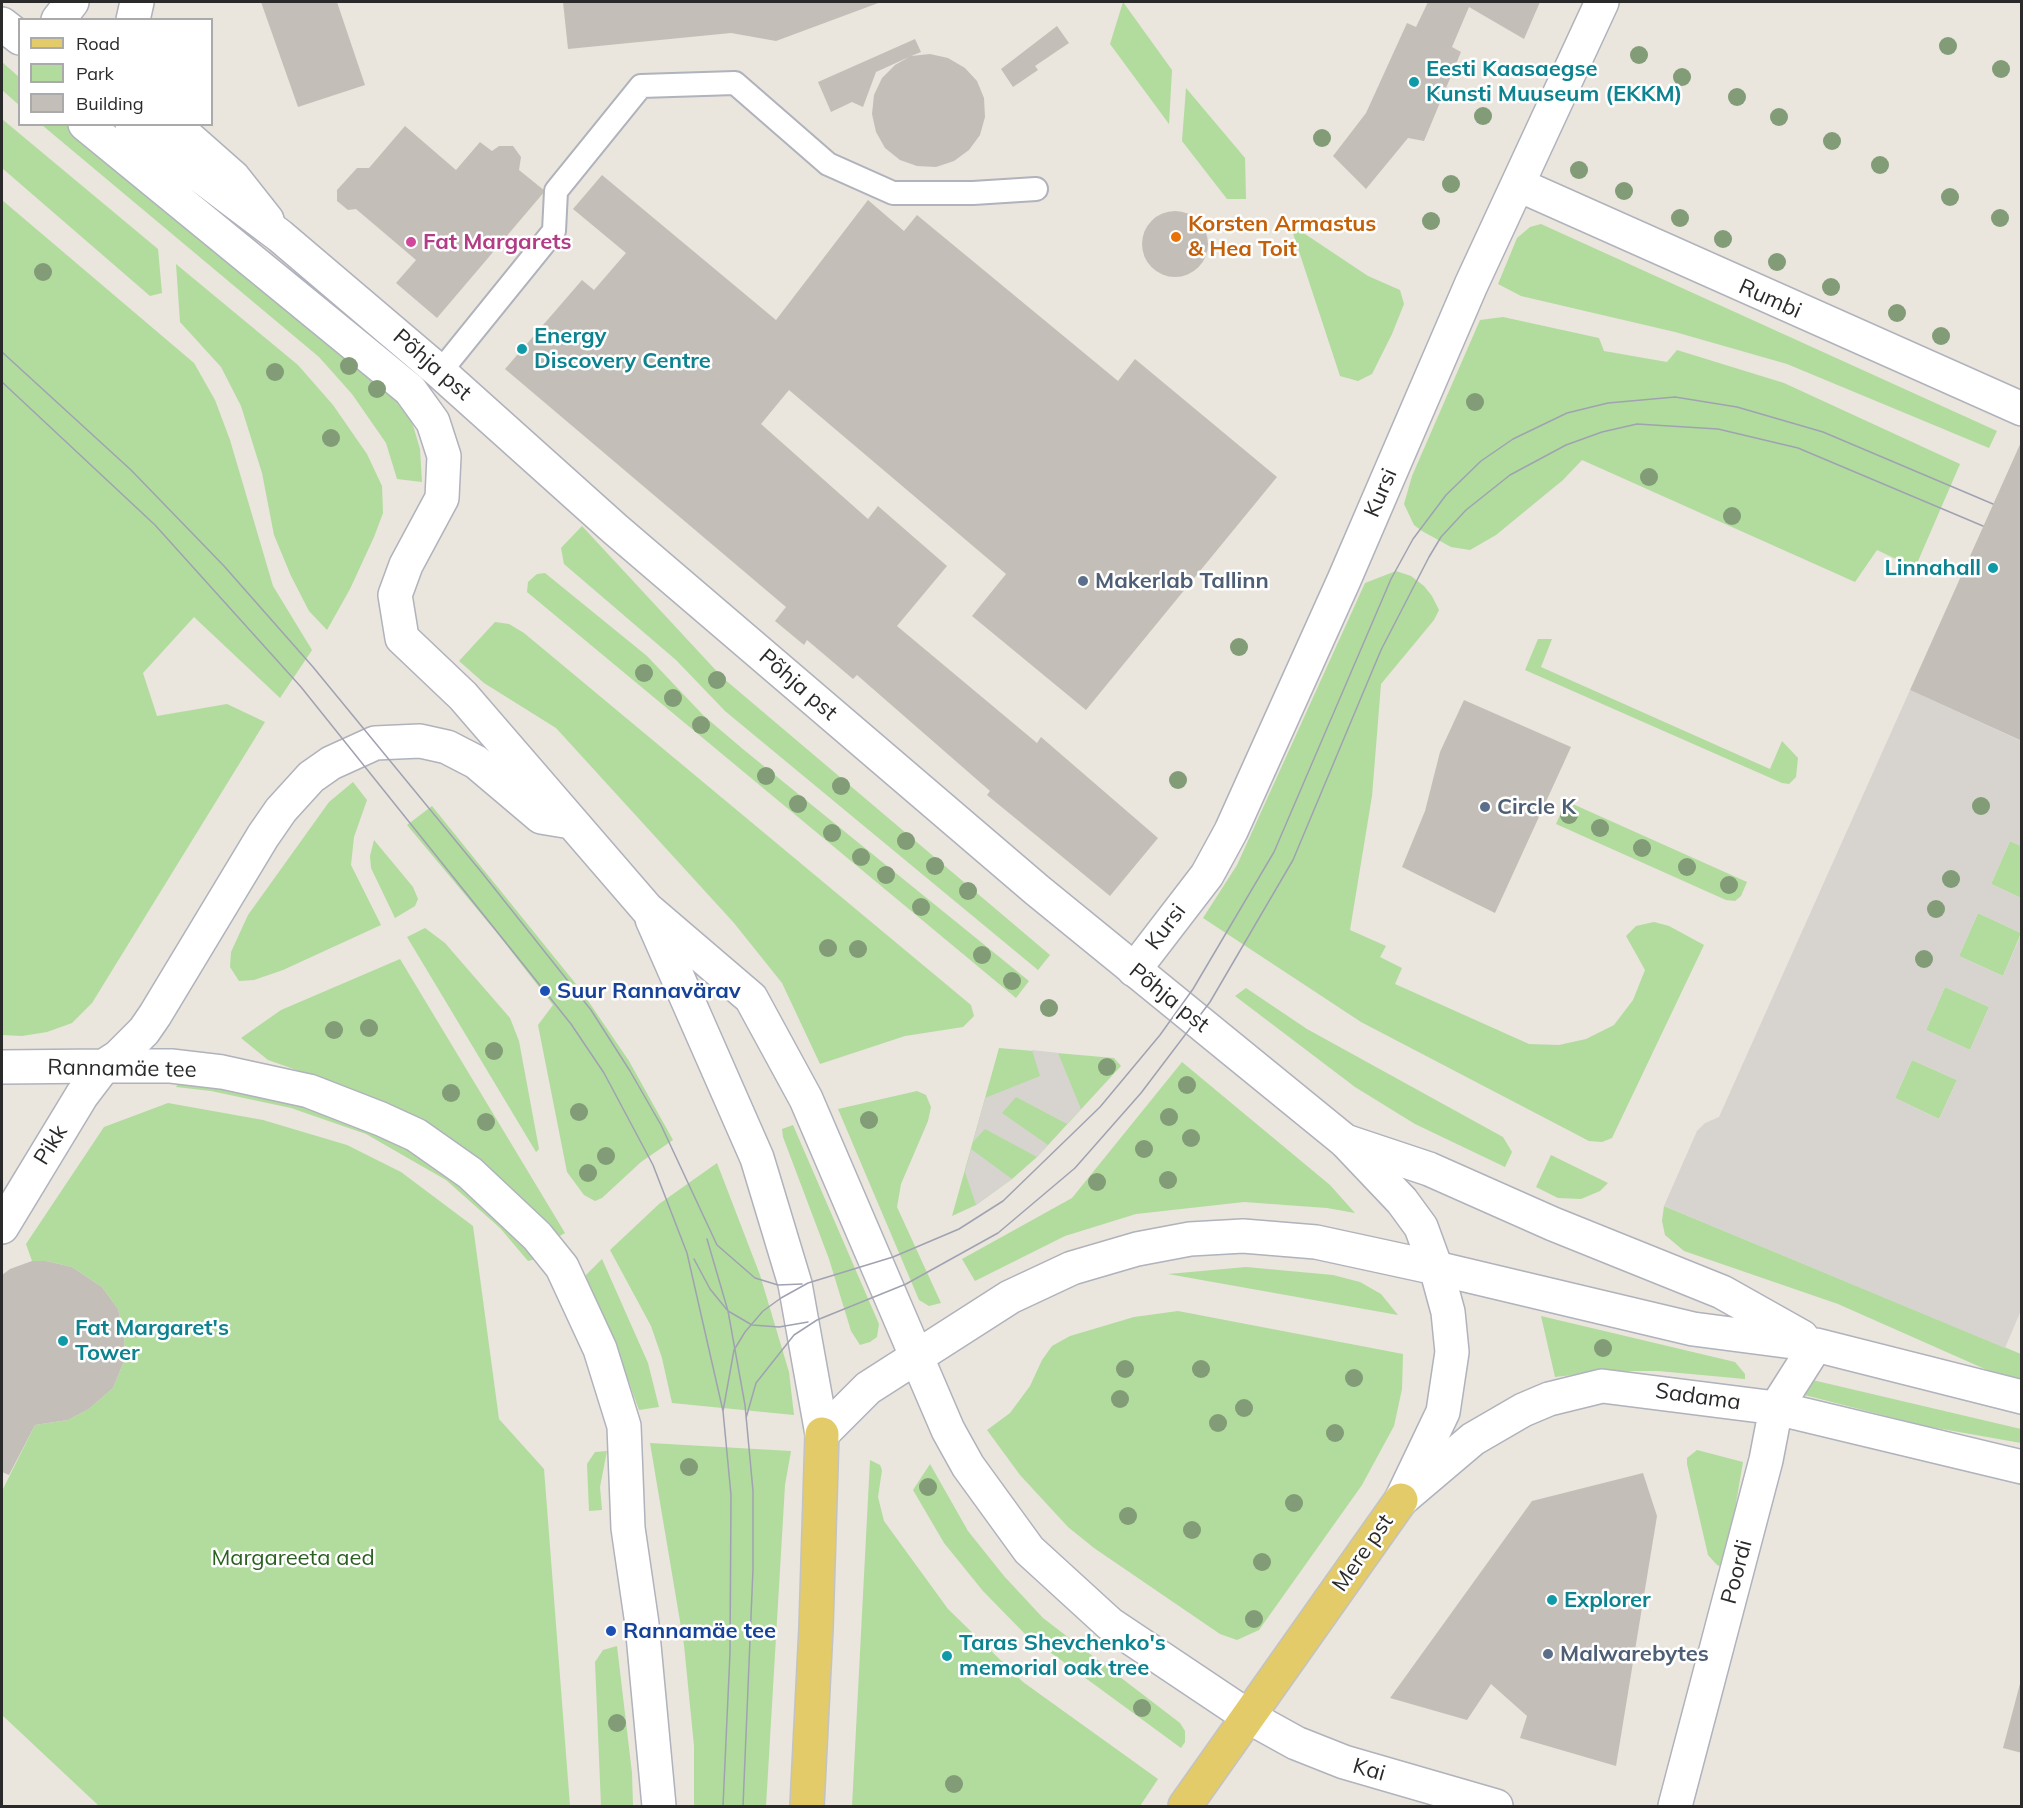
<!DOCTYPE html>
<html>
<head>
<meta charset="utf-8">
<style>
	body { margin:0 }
	#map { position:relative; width:2023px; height:1808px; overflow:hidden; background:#eae5dd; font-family:Mulish,sans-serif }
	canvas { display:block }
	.frame { position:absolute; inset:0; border:3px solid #2a2a2a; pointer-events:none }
	.legend { position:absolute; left:18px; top:18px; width:195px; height:108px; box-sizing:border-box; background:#fff; border:2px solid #aaa; margin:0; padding:8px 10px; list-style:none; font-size:18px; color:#2a2a2a }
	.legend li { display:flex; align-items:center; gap:12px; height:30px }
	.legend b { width:30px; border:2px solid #aaa }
</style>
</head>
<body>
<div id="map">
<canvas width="2023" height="1808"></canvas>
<div class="frame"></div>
<ul class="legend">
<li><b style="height:8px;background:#e3cb69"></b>Road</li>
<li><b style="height:16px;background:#b1dc9e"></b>Park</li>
<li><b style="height:16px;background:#c3bfb8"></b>Building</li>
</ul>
</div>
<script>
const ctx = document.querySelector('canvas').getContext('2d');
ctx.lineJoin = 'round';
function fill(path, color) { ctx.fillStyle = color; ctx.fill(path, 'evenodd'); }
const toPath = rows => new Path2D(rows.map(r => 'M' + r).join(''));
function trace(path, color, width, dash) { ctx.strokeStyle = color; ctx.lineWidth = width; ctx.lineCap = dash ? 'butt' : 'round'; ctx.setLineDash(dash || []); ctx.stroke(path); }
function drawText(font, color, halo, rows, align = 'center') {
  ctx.font = font + ' Mulish,sans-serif'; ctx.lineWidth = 5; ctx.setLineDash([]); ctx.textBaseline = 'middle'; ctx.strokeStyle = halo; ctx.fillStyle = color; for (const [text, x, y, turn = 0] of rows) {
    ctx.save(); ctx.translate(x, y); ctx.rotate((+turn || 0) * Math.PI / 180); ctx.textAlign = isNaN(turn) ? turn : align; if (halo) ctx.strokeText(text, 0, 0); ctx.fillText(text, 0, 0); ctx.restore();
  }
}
fill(toPath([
	[1123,2,1172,70,1169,124,1110,44],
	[2,62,19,77,19,105,2,90],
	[1186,88,1245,158,1246,199,1227,199,1182,141],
	[2,119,158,249,162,293,150,296,2,168],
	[42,125,76,125,401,402,412,422,420,449,422,482,397,479,386,443,352,394,319,357],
	[2,200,194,363,215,400,230,440,273,586,312,650,280,698,194,617,143,673,157,716,227,704,265,722,92,1003,72,1023,47,1032,22,1036,2,1035],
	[1290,224,1368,276,1400,290,1404,304,1392,334,1372,374,1358,381,1340,376],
	[1541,224,1997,431,1989,448,1787,364,1675,332,1521,296,1498,284,1517,238,1530,227],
	[176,264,298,365,333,405,367,454,382,486,383,513,374,537,350,589,327,630,309,611,291,576,274,535,262,473,241,406,221,367,180,322],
	[1503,317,1599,338,1604,351,1667,362,1677,350,1784,383,1960,464,1915,568,1877,550,1855,582,1582,460,1563,480,1496,535,1470,550,1451,547,1422,531,1414,525,1404,504,1412,476,1480,320],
	[582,526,723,678,1050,955,1038,970,725,711,676,660,564,564,561,548],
	[1396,571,1411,576,1424,586,1432,596,1439,610,1434,620,1381,684,1372,796,1350,930,1386,946,1380,957,1402,968,1395,984,1529,1044,1559,1045,1586,1039,1614,1025,1633,1000,1645,970,1626,936,1636,926,1654,922,1669,926,1704,945,1612,1138,1602,1142,1589,1141,1361,1022,1203,918,1237,865,1365,583],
	[545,573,647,656,704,716,744,750,1029,981,1016,998,527,592,528,582,537,574],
	[495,622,509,624,524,633,971,1005,974,1016,963,1027,905,1036,820,1064,782,983,734,923,556,728,484,683,459,661],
	[1538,639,1552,639,1541,667,1770,769,1782,741,1798,758,1796,777,1789,784,1782,783,1525,670],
	[353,782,367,800,354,837,351,865,381,925,283,970,254,980,239,981,230,967,231,952,248,915,329,802],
	[1566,801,1747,882,1741,896,1735,901,1726,900,1556,824],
	[432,806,580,989,629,1061,673,1140,641,1162,602,1198,595,1201,584,1195,567,1172,538,1025,553,1005,497,933,407,825],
	[374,840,413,887,418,899,415,906,395,918,371,868,370,856],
	[2010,841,2021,846,2021,898,1991,884],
	[1978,913,2021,933,2003,976,1959,956],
	[425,928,445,943,510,1018,519,1041,539,1149,536,1152,407,937],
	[400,959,565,1233,558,1237,497,1177,400,1110,359,1092,268,1060,241,1038,281,1010],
	[1945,987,1989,1007,1970,1050,1926,1030],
	[1246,988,1307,1029,1503,1137,1512,1152,1505,1167,1415,1124,1355,1087,1235,996],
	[999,1048,1114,1058,1121,1066,1037,1157,1012,1179,976,1205,952,1216],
	[1912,1060,1957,1080,1939,1119,1895,1098],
	[1182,1062,1330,1185,1355,1213,1327,1208,1244,1202,1136,1214,1065,1236,975,1281,962,1259,1072,1198],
	[180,1080,256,1092,341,1116,417,1152,481,1199,536,1259,528,1261,500,1228,446,1180,366,1134,291,1108,211,1091,176,1087],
	[917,1091,926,1095,931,1107,928,1121,901,1184,897,1207,941,1303,929,1306,919,1300,838,1109],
	[168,1103,263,1120,347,1145,401,1172,473,1226,499,1419,544,1469,570,1806,99,1806,2,1715,2,1491,35,1425,68,1420,89,1409,113,1388,125,1359,124,1335,118,1309,102,1287,72,1267,46,1261,32,1261,26,1244,104,1127],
	[793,1125,879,1324,877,1337,870,1342,860,1345,851,1331,829,1259,783,1137,782,1129],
	[1551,1155,1608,1183,1600,1191,1581,1199,1558,1198,1536,1187],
	[717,1163,760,1275,789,1372,794,1415,672,1403,662,1358,651,1326,610,1250,659,1204],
	[1664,1206,2021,1354,2021,1385,1838,1304,1684,1251,1665,1235,1662,1221],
	[602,1259,648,1363,659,1407,639,1410,611,1334,584,1277],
	[1246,1267,1333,1275,1360,1282,1381,1294,1398,1315,1168,1274],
	[1178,1311,1403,1354,1402,1389,1394,1426,1362,1485,1259,1630,1237,1640,1220,1634,1094,1548,1068,1527,1020,1475,987,1430,1010,1413,1030,1386,1042,1360,1052,1346,1070,1336,1134,1317],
	[1541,1316,1735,1362,1745,1374,1745,1379,1658,1371,1607,1371,1555,1377],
	[1804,1378,2021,1429,2021,1443,1925,1426,1789,1391],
	[650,1443,791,1451,785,1485,766,1806,694,1806,694,1746,684,1645],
	[1697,1450,1743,1462,1725,1568,1717,1565,1708,1555,1687,1464,1687,1458],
	[607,1451,600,1487,602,1510,589,1511,587,1464,595,1452],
	[870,1460,880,1465,882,1470,878,1497,884,1521,948,1609,1023,1682,1158,1779,1140,1806,852,1806],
	[930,1464,968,1531,1004,1576,1043,1618,1180,1723,1185,1731,1185,1742,1181,1748,1024,1633,983,1591,944,1543,913,1490],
	[617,1646,632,1773,633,1806,601,1806,595,1662,603,1650]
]), '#b1dc9e');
fill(toPath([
	[1910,690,2021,741,2021,846,2010,841,1991,884,2021,898,2021,933,1978,913,1959,956,2003,976,2021,934,2022,1308,2005,1348,1664,1206,1697,1131,1705,1123,1719,1117],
	[1945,987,1989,1007,1970,1050,1926,1030],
	[1912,1060,1957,1080,1939,1119,1895,1098],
	[1032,1050,1058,1053,1081,1109,1067,1124,1016,1097,1002,1113,1048,1145,1037,1157,985,1129,973,1142,985,1098,1040,1076],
	[971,1149,1012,1179,976,1205,965,1172]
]), '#d7d4cf');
fill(toPath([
	[261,2,337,2,365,85,298,107],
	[563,2,881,2,776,41,731,33,568,49],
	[1428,2,1540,2,1524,39,1469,7,1452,47,1461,52,1424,141,1408,138,1366,189,1333,156,1366,113,1407,23,1416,27],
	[1057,26,1069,43,1035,66,1038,70,1013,87,1001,69],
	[915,39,921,52,911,56,930,54,948,58,965,68,977,81,984,98,985,117,980,135,969,150,954,161,936,167,917,166,900,160,885,148,876,132,872,114,874,95,882,78,895,65,909,57,876,72,863,107,852,102,831,112,818,82],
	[405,126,456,170,480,142,492,151,499,146,513,146,521,157,519,170,545,191,437,318,396,283,416,260,356,209,348,210,337,201,337,190,357,168,369,168],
	[602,175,776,320,868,200,904,231,917,215,1118,381,1135,359,1277,477,1086,710,972,616,1006,574,789,390,761,424,868,519,878,506,947,566,897,626,1037,743,1041,737,1158,838,1110,896,987,795,990,791,857,675,853,679,807,640,804,645,775,621,786,607,505,369,582,280,594,290,626,253,573,209],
	'1142 244a33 33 0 1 1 66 0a33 33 0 1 1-66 0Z',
	[2022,440,2022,741,1910,690],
	[1464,700,1571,747,1495,913,1402,867,1425,811,1440,752],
	[32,1261,46,1261,72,1267,102,1287,118,1309,124,1335,125,1359,113,1388,89,1409,68,1420,35,1425,9,1475,2,1472,2,1275,10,1269],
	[1643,1473,1657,1516,1616,1766,1520,1738,1527,1716,1491,1684,1467,1720,1390,1698,1532,1501],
	[2021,1680,2022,1680,2022,1753,2003,1748]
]), '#c3bfb8');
const service = toPath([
	[440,372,554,231,556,191,641,86,735,83,828,164,893,193,973,193,1036,189]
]);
const minor = toPath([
	[1519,185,2022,409],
	[1134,970,1207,875,1231,831,1344,580,1471,285,1602,2],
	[2,1227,82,1095,104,1066]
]);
const tertiary = toPath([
	[58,20,72,2],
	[133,20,137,2],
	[173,124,233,177,267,220],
	[104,1066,171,1066,222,1072,309,1091,381,1119,416,1135,470,1173,537,1236,562,1267,600,1349,624,1426,628,1528,642,1624,659,1806],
	[1345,1141,1429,1169,1553,1224,1722,1292,1802,1337],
	[1436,1268,1693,1329,1816,1345,2022,1397],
	[1401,1500,1473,1439,1523,1410,1549,1399,1602,1386,1776,1408,2022,1467],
	[1249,1717,1296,1743,1344,1762,1496,1806],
	[1675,1806,1766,1460,1776,1408,1816,1345]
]);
const secondary = toPath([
	[2,24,20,38],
	[85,124,410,390,433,422,444,456,442,498,406,565,395,595,402,638,463,696,647,909,751,998,806,1099,948,1430,968,1466,1029,1550,1110,1624,1249,1717],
	[132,124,280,236,440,372,615,529,1037,890,1345,1141,1402,1201,1421,1227,1436,1268,1448,1312,1452,1352,1443,1412,1401,1500],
	[652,919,757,1158,795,1284,822,1434],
	[2,1067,104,1066,118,1057,144,1031,155,1015,263,836,281,810,311,777,331,763,375,743,420,741,447,747,476,762,541,817,571,822],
	[822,1434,868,1388,1010,1297,1072,1268,1137,1249,1190,1239,1243,1236,1316,1242,1436,1268]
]);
const primary = toPath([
	[807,1806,816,1628,822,1434],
	[1185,1806,1401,1500]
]);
trace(service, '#b0b2bc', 26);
trace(minor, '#b0b2bc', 36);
trace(tertiary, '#b0b2bc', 36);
trace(secondary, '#b0b2bc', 36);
trace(primary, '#c3c3c3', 36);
trace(service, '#fff', 22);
trace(minor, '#fff', 33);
trace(tertiary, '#fff', 33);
trace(secondary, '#fff', 33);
trace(primary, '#e3cb69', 33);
trace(toPath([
	[2,352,131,470,224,566,313,667,483,874,591,1010,630,1071,661,1125,717,1245,755,1278,778,1285,802,1284],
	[2,382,155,525,301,687,571,1024,604,1073,653,1165,687,1253,723,1411,731,1495,730,1653,723,1806],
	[707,1239,728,1311,745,1405,753,1491,753,1569,743,1806],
	[694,1259,710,1289,728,1311,752,1325,779,1327,808,1322],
	[723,1411,734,1350,745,1332,763,1311,781,1298,808,1283,893,1257,959,1229,1003,1201,1100,1107,1160,1035,1193,989,1274,852,1391,579,1413,539,1446,495,1481,461,1513,439,1567,413,1608,403,1675,397,1737,407,1823,432,1993,504],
	[746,1418,756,1383,794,1335,817,1320,906,1284,998,1233,1075,1168,1141,1093,1210,1002,1293,860,1381,650,1429,557,1441,537,1466,510,1510,475,1566,445,1602,432,1637,424,1718,429,1798,448,1983,526]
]), '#a0a2b2', 1.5);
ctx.fillStyle = '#819c76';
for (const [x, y] of [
	[1948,46],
	[1639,55],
	[2001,69],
	[1682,77],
	[1737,97],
	[1483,116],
	[1779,117],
	[1322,138],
	[1832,141],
	[1880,165],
	[1579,170],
	[1451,184],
	[1624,191],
	[1950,197],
	[1680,218],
	[2000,218],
	[1431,221],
	[1723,239],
	[1777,262],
	[43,272],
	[1831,287],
	[1897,313],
	[1941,336],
	[349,366],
	[275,372],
	[377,389],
	[1475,402],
	[331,438],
	[1649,477],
	[1732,516],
	[1239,647],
	[644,673],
	[717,680],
	[673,698],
	[701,725],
	[766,776],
	[1178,780],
	[841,786],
	[798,804],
	[1981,806],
	[1569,815],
	[1600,828],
	[832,833],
	[906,841],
	[1642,848],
	[861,857],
	[935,866],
	[1687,867],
	[886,875],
	[1951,879],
	[1729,885],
	[968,891],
	[921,907],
	[1936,909],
	[828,948],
	[858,949],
	[982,955],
	[1924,959],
	[1012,981],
	[1049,1008],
	[369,1028],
	[334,1030],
	[494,1051],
	[1107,1067],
	[1187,1085],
	[451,1093],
	[579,1112],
	[1169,1117],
	[869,1120],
	[486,1122],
	[1191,1138],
	[1144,1149],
	[606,1156],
	[588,1173],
	[1168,1180],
	[1097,1182],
	[1603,1348],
	[1125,1369],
	[1201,1369],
	[1354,1378],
	[1120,1399],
	[1244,1408],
	[1218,1423],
	[1335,1433],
	[689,1467],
	[928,1487],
	[1294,1503],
	[1128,1516],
	[1192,1530],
	[1262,1562],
	[1254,1619],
	[1142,1708],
	[617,1723],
	[954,1784]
]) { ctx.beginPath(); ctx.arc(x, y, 9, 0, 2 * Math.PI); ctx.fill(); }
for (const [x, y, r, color] of [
	[1414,82,6,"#0f9aa8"],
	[1176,237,6,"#e8710a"],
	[411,242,6,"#d1479c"],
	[522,349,6,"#0f9aa8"],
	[1993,568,6,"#0f9aa8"],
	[1083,581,6,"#5c6f8a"],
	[1485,807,6,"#5c6f8a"],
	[545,991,6,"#1a4fb4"],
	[63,1341,6,"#0f9aa8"],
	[1552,1600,6,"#0f9aa8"],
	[611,1631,6,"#1a4fb4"],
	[1548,1654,6,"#5c6f8a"],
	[947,1656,6,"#0f9aa8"]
]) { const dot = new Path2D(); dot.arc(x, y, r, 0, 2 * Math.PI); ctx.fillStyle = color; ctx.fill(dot); trace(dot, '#fff', 2); }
drawText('bold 22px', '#0d838f', '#fff', [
	["Eesti Kaasaegse",1426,69],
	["Kunsti Muuseum (EKKM)",1426,94],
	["Energy",534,336],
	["Discovery Centre",534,361],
	["Linnahall",1981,568,"right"],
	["Fat Margaret's",75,1328],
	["Tower",75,1353],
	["Explorer",1564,1600],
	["Taras Shevchenko's",959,1643],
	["memorial oak tree",959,1668]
], 'left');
drawText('bold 22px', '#c56008', '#fff', [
	["Korsten Armastus",1188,224],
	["& Hea Toit",1188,249]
], 'left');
drawText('bold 22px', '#b23c85', '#fff', [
	["Fat Margarets",423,242]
], 'left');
drawText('22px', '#2a2a2a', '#fff', [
	["Rumbi",1770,299,24],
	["Põhja pst",432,365,41],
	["Kursi",1381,493,-67],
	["Põhja pst",798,685,41],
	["Kursi",1166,927,-53],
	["Põhja pst",1169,998,39],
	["Rannamäe tee",122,1069,1],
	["Pikk",51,1145,-58],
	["Sadama",1698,1397,8],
	["Mere pst",1363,1553,-55],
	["Poordi",1737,1572,-75],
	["Kai",1369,1770,16]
]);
drawText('bold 22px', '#4e5e75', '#fff', [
	["Makerlab Tallinn",1095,581],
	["Circle K",1497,807],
	["Malwarebytes",1560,1654]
], 'left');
drawText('bold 22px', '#164399', '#fff', [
	["Suur Rannavärav",557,991],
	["Rannamäe tee",623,1631]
], 'left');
drawText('22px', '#2b6021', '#fff', [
	["Margareeta aed",293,1558]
]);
</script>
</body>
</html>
